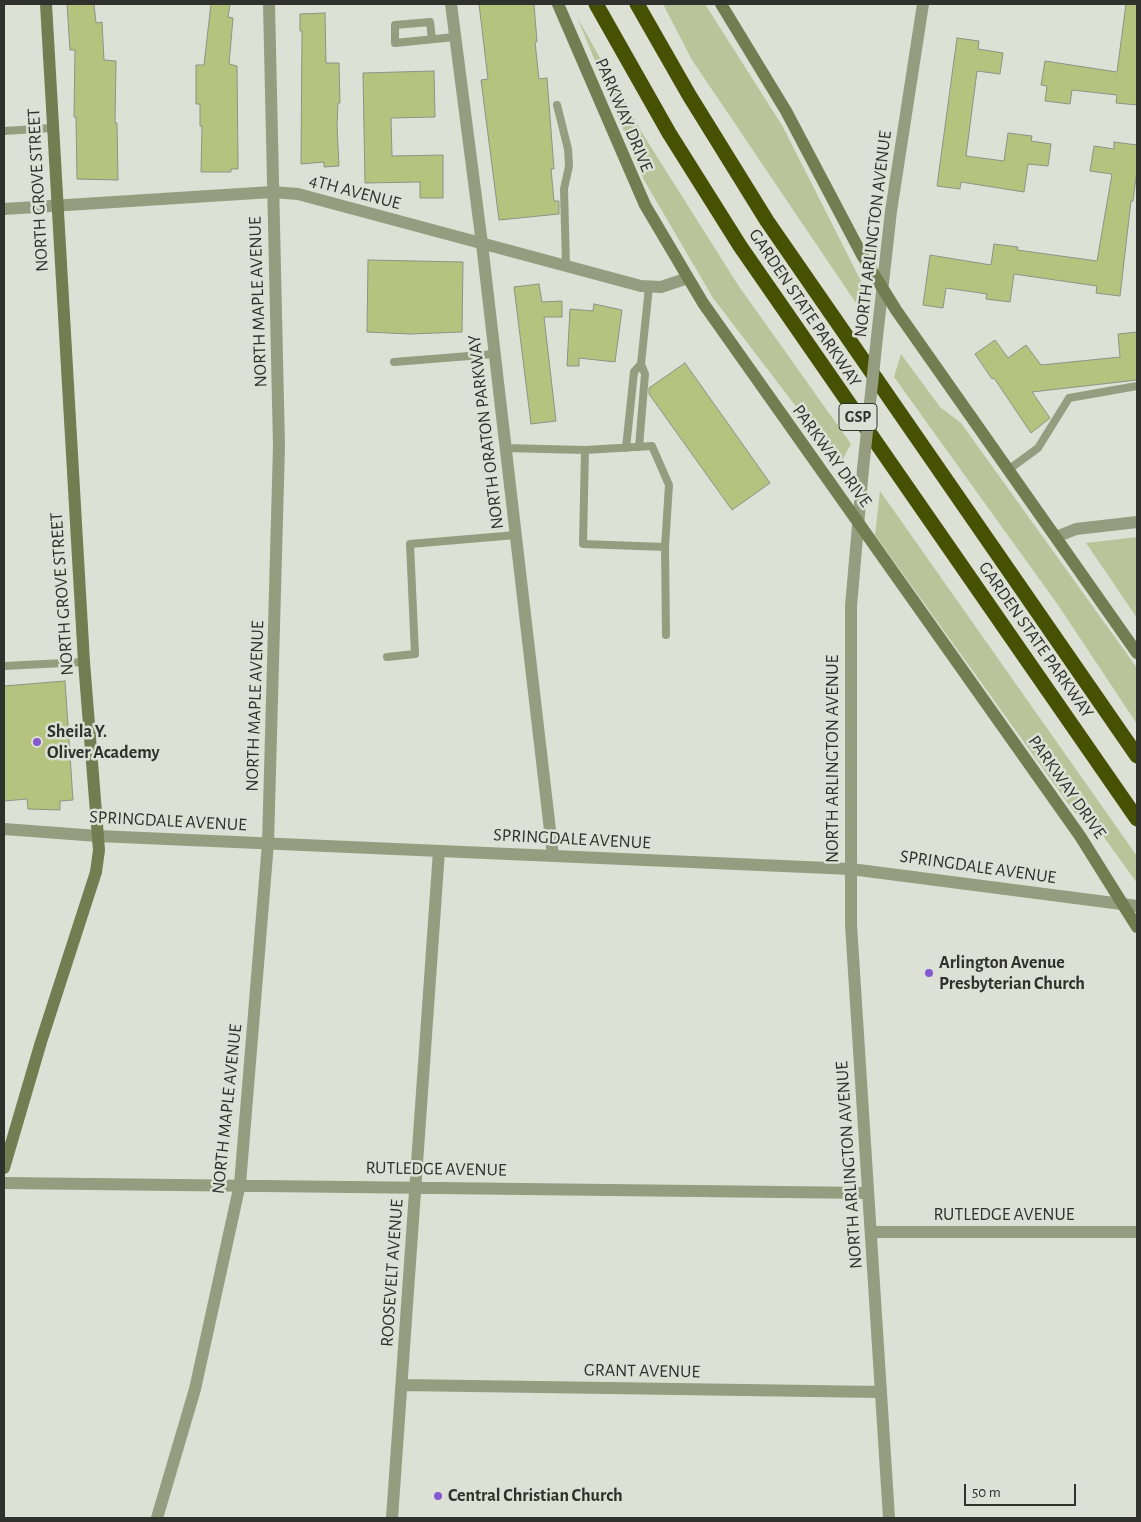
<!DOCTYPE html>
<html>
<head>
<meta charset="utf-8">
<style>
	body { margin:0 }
	#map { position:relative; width:1141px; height:1522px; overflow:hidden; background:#dde0d4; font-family:"Alegreya Sans",sans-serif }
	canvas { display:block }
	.frame { position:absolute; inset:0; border:5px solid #30312d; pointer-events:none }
	.scale { position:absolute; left:964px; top:1484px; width:112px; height:22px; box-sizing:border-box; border:2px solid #30312d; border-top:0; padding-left:6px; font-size:15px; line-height:18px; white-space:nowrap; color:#30312d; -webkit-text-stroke:4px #dde0d4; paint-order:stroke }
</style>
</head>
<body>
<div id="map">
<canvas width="1141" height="1522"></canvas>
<div class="frame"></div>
<div class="scale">50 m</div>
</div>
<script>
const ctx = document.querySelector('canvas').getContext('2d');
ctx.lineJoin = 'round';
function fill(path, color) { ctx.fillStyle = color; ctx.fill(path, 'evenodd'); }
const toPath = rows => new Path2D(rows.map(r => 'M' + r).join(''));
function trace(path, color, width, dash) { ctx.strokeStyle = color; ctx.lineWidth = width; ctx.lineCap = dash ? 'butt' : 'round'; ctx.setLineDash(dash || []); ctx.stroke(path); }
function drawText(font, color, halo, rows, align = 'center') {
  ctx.font = font + ' "Alegreya Sans",sans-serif'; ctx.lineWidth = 5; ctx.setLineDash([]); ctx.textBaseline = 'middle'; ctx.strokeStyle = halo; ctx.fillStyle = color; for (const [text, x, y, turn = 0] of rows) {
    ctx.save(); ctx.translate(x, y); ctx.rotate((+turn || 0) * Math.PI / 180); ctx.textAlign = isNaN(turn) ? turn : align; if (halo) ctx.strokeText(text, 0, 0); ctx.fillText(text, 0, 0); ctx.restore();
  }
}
fill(toPath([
	[663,4,705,4,783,127,865,289,864,315,692,60],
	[577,17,644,136,738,285,851,444,840,464,713,298,644,180],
	[901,354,940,407,961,423,1137,668,1137,724,1058,605,894,377],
	[880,491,1137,856,1137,883,1093,822,1075,813,875,535],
	[1137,537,1137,618,1086,543]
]), '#bbc39b');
const building = toPath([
	[67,4,94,4,96,23,102,22,104,60,116,61,115,123,117,123,118,180,77,179,76,117,74,117,75,50,70,50,67,4],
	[211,4,230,4,228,17,233,18,229,64,237,66,238,160,238,169,231,169,231,172,201,172,202,126,200,126,200,104,196,104,196,65,204,65,211,4],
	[479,4,534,4,537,42,535,42,539,79,547,78,554,169,551,169,554,201,559,201,559,214,499,220,481,80,488,79,479,4],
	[1126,4,1137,4,1137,105,1116,103,1117,95,1072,90,1070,104,1045,101,1047,86,1041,85,1045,61,1117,72,1126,4],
	[325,13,326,63,339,63,340,103,338,103,337,125,339,166,324,167,324,162,301,164,302,31,300,31,300,14,325,13],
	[957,38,979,41,978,49,1003,53,1000,74,977,71,966,156,1004,161,1008,133,1032,136,1031,141,1051,144,1048,166,1028,164,1024,192,961,182,960,189,937,186,957,38],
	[434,71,435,117,391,118,392,156,443,155,443,198,420,198,420,182,365,183,363,73,434,71],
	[1114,142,1137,145,1137,170,1133,201,1131,201,1120,296,1096,293,1097,286,1014,274,1010,302,986,299,987,294,946,288,943,308,923,305,930,255,991,265,994,244,1018,247,1017,250,1097,261,1112,174,1090,171,1094,146,1114,149,1114,142],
	[368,260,463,262,462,332,410,334,367,332,368,260],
	[539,284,542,302,562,301,562,317,544,317,556,421,531,424,514,287,539,284],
	[594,304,622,310,615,362,579,358,579,366,567,366,570,309,593,311,594,304],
	[1137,332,1137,380,1032,392,1050,418,1031,433,994,378,992,379,975,354,995,340,1008,358,1026,345,1041,365,1120,357,1118,334,1137,332],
	[685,363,770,483,732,510,649,394,649,388,685,363],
	[65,681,73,800,60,801,60,810,28,809,27,799,4,801,4,686,65,681]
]);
fill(building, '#b6c37e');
trace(building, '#8f9186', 1);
trace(toPath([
	[432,39,430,22,395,25,395,43,455,37],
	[557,105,568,149,569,166,564,189,566,266],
	[4,131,52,128],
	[394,362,494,354],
	[641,364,649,287],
	[505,448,585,450,652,446,669,485,665,547,666,635],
	[626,448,634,372,641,364,645,374,639,447],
	[585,450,583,544,665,547],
	[1008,470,1038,448,1069,398,1137,386],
	[387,657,415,654,410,544,516,535],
	[4,666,84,662]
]), '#969c7f', 8);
trace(toPath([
	[451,4,482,244,553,856],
	[1056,537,1076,529,1137,522],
	[4,1183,868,1193],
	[871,1232,1137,1232],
	[402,1385,881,1392],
	[157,1518,195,1389,240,1184,268,843,279,446,269,4],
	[392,1518,439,851]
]), '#969c7f', 12);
trace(toPath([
	[4,209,272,192,298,194,641,286,661,287,688,278],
	[877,337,891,211,923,4],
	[863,469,851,606,851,925,889,1518],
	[4,829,98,836,851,869,1137,906]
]), '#969c7f', 12);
trace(toPath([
	[558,4,645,205,703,303,1080,836,1137,927],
	[721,4,786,111,862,255,896,310,1137,653],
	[4,1168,41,1042,96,872,99,850,84,662,46,4]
]), '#747c51', 12);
trace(toPath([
	[596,4,669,133,740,246,1137,819],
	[637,4,689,95,767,221,1137,756]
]), '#475104', 15);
trace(toPath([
	[863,469,877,337]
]), '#969c7f', 12);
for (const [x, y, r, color] of [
	[37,742,5,"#8458d1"],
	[929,973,5,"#8458d1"],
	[438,1496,5,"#8458d1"]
]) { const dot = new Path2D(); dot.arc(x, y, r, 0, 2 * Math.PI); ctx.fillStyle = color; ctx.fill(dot); trace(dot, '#dde0d4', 2); }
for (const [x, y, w] of [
	[858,417,38]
]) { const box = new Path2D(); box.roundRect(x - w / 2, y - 13.5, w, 27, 4); ctx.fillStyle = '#dde0d4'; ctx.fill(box); trace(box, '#30312d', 1); }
drawText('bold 16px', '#30312d', null, [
	["GSP",858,417]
]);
drawText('18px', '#30312d', '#dde0d4', [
	["PARKWAY DRIVE",624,115,67],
	["NORTH GROVE STREET",38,190,-93],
	["4TH AVENUE",355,192,15],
	["NORTH ARLINGTON AVENUE",873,234,-83],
	["NORTH MAPLE AVENUE",258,302,-92],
	["GARDEN STATE PARKWAY",805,308,56],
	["NORTH ORATON PARKWAY",486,432,-97],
	["PARKWAY DRIVE",832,456,54],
	["NORTH GROVE STREET",62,594,-94],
	["GARDEN STATE PARKWAY",1036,640,55],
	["NORTH MAPLE AVENUE",255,706,-88],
	["NORTH ARLINGTON AVENUE",833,759,-90],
	["PARKWAY DRIVE",1067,787,55],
	["SPRINGDALE AVENUE",168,821,3],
	["SPRINGDALE AVENUE",572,839,3],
	["SPRINGDALE AVENUE",978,867,8],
	["NORTH MAPLE AVENUE",227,1109,-84],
	["NORTH ARLINGTON AVENUE",849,1165,-94],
	["RUTLEDGE AVENUE",436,1169,1],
	["RUTLEDGE AVENUE",1004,1215],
	["ROOSEVELT AVENUE",392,1273,-86],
	["GRANT AVENUE",642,1371,1]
]);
drawText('bold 18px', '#30312d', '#dde0d4', [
	["Sheila Y.",47,732],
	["Oliver Academy",47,753],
	["Arlington Avenue",939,963],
	["Presbyterian Church",939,984],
	["Central Christian Church",448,1496]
], 'left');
</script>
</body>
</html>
